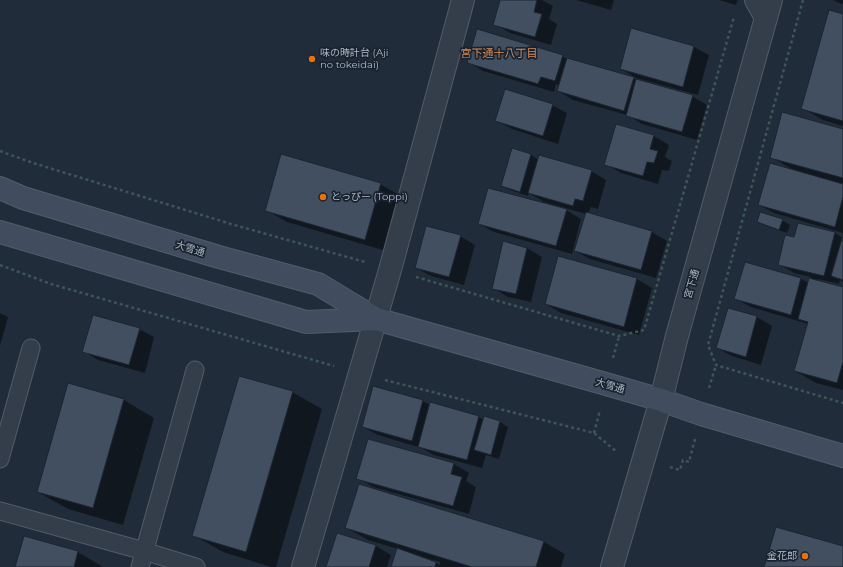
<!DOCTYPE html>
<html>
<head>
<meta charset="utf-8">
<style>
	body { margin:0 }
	canvas { display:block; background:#202c3a }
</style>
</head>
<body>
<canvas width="843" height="567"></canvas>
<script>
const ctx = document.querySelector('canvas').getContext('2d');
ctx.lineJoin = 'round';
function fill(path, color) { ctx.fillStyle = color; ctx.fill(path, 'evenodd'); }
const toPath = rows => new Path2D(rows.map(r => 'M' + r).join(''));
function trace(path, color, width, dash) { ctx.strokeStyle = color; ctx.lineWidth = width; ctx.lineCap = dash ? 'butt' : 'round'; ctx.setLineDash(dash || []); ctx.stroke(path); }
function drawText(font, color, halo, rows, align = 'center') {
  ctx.font = font + ' Montserrat,"Noto Sans JP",sans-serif'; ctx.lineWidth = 3.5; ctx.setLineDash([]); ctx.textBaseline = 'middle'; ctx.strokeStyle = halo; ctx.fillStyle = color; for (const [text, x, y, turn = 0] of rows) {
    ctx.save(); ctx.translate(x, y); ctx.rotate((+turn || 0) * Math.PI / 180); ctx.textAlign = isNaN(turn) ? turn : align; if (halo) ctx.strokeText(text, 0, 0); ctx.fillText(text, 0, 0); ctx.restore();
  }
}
fill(toPath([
	[502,0,542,0,553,6,549,19,557,24,551,45,510,33,495,24],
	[576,0,614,0,611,10],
	[719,0,738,0,736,5],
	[833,0,843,0,843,4,839,3],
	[843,15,843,126,823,120,802,108],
	[694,47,709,55,698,95,636,78,621,69],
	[562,56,567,59,692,96,707,105,697,140,642,124,627,115,573,100,558,91,560,86,556,84,554,92,483,71,468,62],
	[552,105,567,113,558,144,512,129,497,121],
	[617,126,654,136,669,145,665,157,672,161,669,171,662,170,658,184,621,173,605,164],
	[843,130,843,183,842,184,843,184,843,233,774,213,759,205,795,171,771,157],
	[513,149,531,155,539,160,591,171,606,180,598,209,591,207,588,214,652,232,667,241,656,278,590,259,575,251,586,214,544,202,529,193,528,196,510,190,502,186],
	[380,184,401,196,386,251,287,222,266,210],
	[566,210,581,219,572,254,494,232,479,224],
	[782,220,790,225,787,233,766,226,758,222],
	[798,224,835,233,843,238,843,282,840,280,839,284,818,279,818,281,843,288,843,390,816,383,795,371,808,324,751,307,736,299,746,263,801,279,809,283,811,277,794,273,779,264,795,238],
	[460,236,475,245,464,285,431,276,416,268],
	[504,242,527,248,542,257,531,302,508,297,493,288],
	[559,258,637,279,652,288,639,335,561,313,546,304],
	[0,313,8,317,0,346],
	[757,317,772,326,761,365,732,356,717,348],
	[139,329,154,337,145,373,98,360,83,351],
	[69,384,124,400,154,418,123,525,68,509,38,492],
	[374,387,423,401,430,405,479,417,484,420,485,418,500,422,508,427,499,459,486,455,482,468,434,455,421,448,378,435,363,427],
	[292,392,322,409,276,567,271,567,223,552,193,535],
	[454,464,469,473,466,481,476,487,469,514,373,487,358,478],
	[347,528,544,542,565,554,561,567,392,567,398,549,368,540],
	[434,560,440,562,440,565,433,561],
	[337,534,376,546,391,555,387,567,327,567],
	[25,537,78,552,103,567,16,567]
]), '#0007');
const building = toPath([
	[500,0,537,0,534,12,542,14,535,37,493,25,500,0],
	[829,10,843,14,843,121,801,109,829,10],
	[631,28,694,46,683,87,620,69,631,28],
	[477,29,563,55,555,81,541,77,538,84,467,63,477,29],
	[567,58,634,77,624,111,557,91,567,58],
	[636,79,693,95,682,132,626,116,636,79],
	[505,89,553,104,543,136,495,121,505,89],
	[782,112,843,129,843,178,770,158,782,112],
	[616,124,654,135,650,149,658,151,654,163,647,162,643,176,604,165,616,124],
	[512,148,531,154,520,192,501,186,512,148],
	[281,154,381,183,365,240,265,211,281,154],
	[539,155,592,170,583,201,575,199,573,206,528,193,539,155],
	[770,163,843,184,843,197,835,227,758,205,770,163],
	[488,188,567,209,556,246,478,224,488,188],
	[586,212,652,231,641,270,574,251,586,212],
	[760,212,783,219,779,230,757,222,760,212],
	[798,223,835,232,824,276,778,265,785,235,794,237,798,223],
	[426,226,461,235,449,277,415,268,426,226],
	[843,235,843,280,831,276,843,235],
	[503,241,527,248,516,294,492,289,503,241],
	[558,256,637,278,624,327,545,304,558,256],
	[745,262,801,278,791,315,734,299,745,262],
	[809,278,843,287,843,362,837,383,794,371,808,322,798,319,809,278],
	[728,308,757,316,746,357,716,348,728,308],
	[93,315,140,328,129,365,82,352,93,315],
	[239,376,293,391,246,552,192,536,239,376],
	[68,383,124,399,93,508,37,492,68,383],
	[373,386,423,400,412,441,362,427,373,386],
	[430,402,479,416,467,460,418,447,430,402],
	[484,416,500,421,491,455,474,450,484,416],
	[368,439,454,463,451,474,462,477,453,506,356,479,368,439],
	[359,484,544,541,536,567,472,567,345,528,359,484],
	[776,527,843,546,843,567,764,567,776,527],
	[337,533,376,545,369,567,326,567,337,533],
	[24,536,78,551,74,567,15,567,24,536],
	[397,548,436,562,435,567,391,567,397,548]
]);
fill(building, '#414f60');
trace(building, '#1b2531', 1);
const service = toPath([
	[0,459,31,348],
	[0,511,144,551,196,567],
	[140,567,195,370]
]);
const minor = toPath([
	[756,0,766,18],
	[303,567,390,270,463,0]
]);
const tertiary = toPath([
	[612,567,661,400,677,336,771,0]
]);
const secondary = toPath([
	[0,188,23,198,219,257,318,284,376,319,606,384,661,400,701,414,843,456],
	[0,232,306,322,376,319]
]);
trace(service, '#515c68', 19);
trace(minor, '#515c68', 24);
trace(tertiary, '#515c68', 24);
trace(secondary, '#515c68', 24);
trace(toPath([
	[803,0,708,345,716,365,843,403],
	[0,151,33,163,231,224,365,262],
	[0,265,51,284,334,366],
	[416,277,619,336,644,330,734,17],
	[613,358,619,336],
	[385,380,594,433,617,452],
	[709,388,716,365],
	[594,433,600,410],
	[670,467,680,470,683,460,689,462,695,439]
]), '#3d5556', 2.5, [3, 3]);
trace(service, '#343e4b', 17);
trace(minor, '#343e4b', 22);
trace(tertiary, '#343e4b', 22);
trace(secondary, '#414d5e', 22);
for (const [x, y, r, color] of [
	[312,59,4,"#e8710a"],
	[323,197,4,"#e8710a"],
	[805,556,4,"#e8710a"]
]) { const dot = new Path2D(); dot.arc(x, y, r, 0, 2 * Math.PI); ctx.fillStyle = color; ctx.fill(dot); trace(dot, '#19232f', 1.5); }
drawText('10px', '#aeb9c7', '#19232f', [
	["味の時計台 (Aji",320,53],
	["no tokeidai)",320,65],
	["とっぴー (Toppi)",331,197],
	["金花郎",797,556,"right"]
], 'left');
drawText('10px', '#aeb9c7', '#19232f', [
	["大雪通",190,249,17],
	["宮下通",692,284,-74],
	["大雪通",610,386,16]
]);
drawText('11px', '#d98b57', '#19232f', [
	["宮下通十八丁目",499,54]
]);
</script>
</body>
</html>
